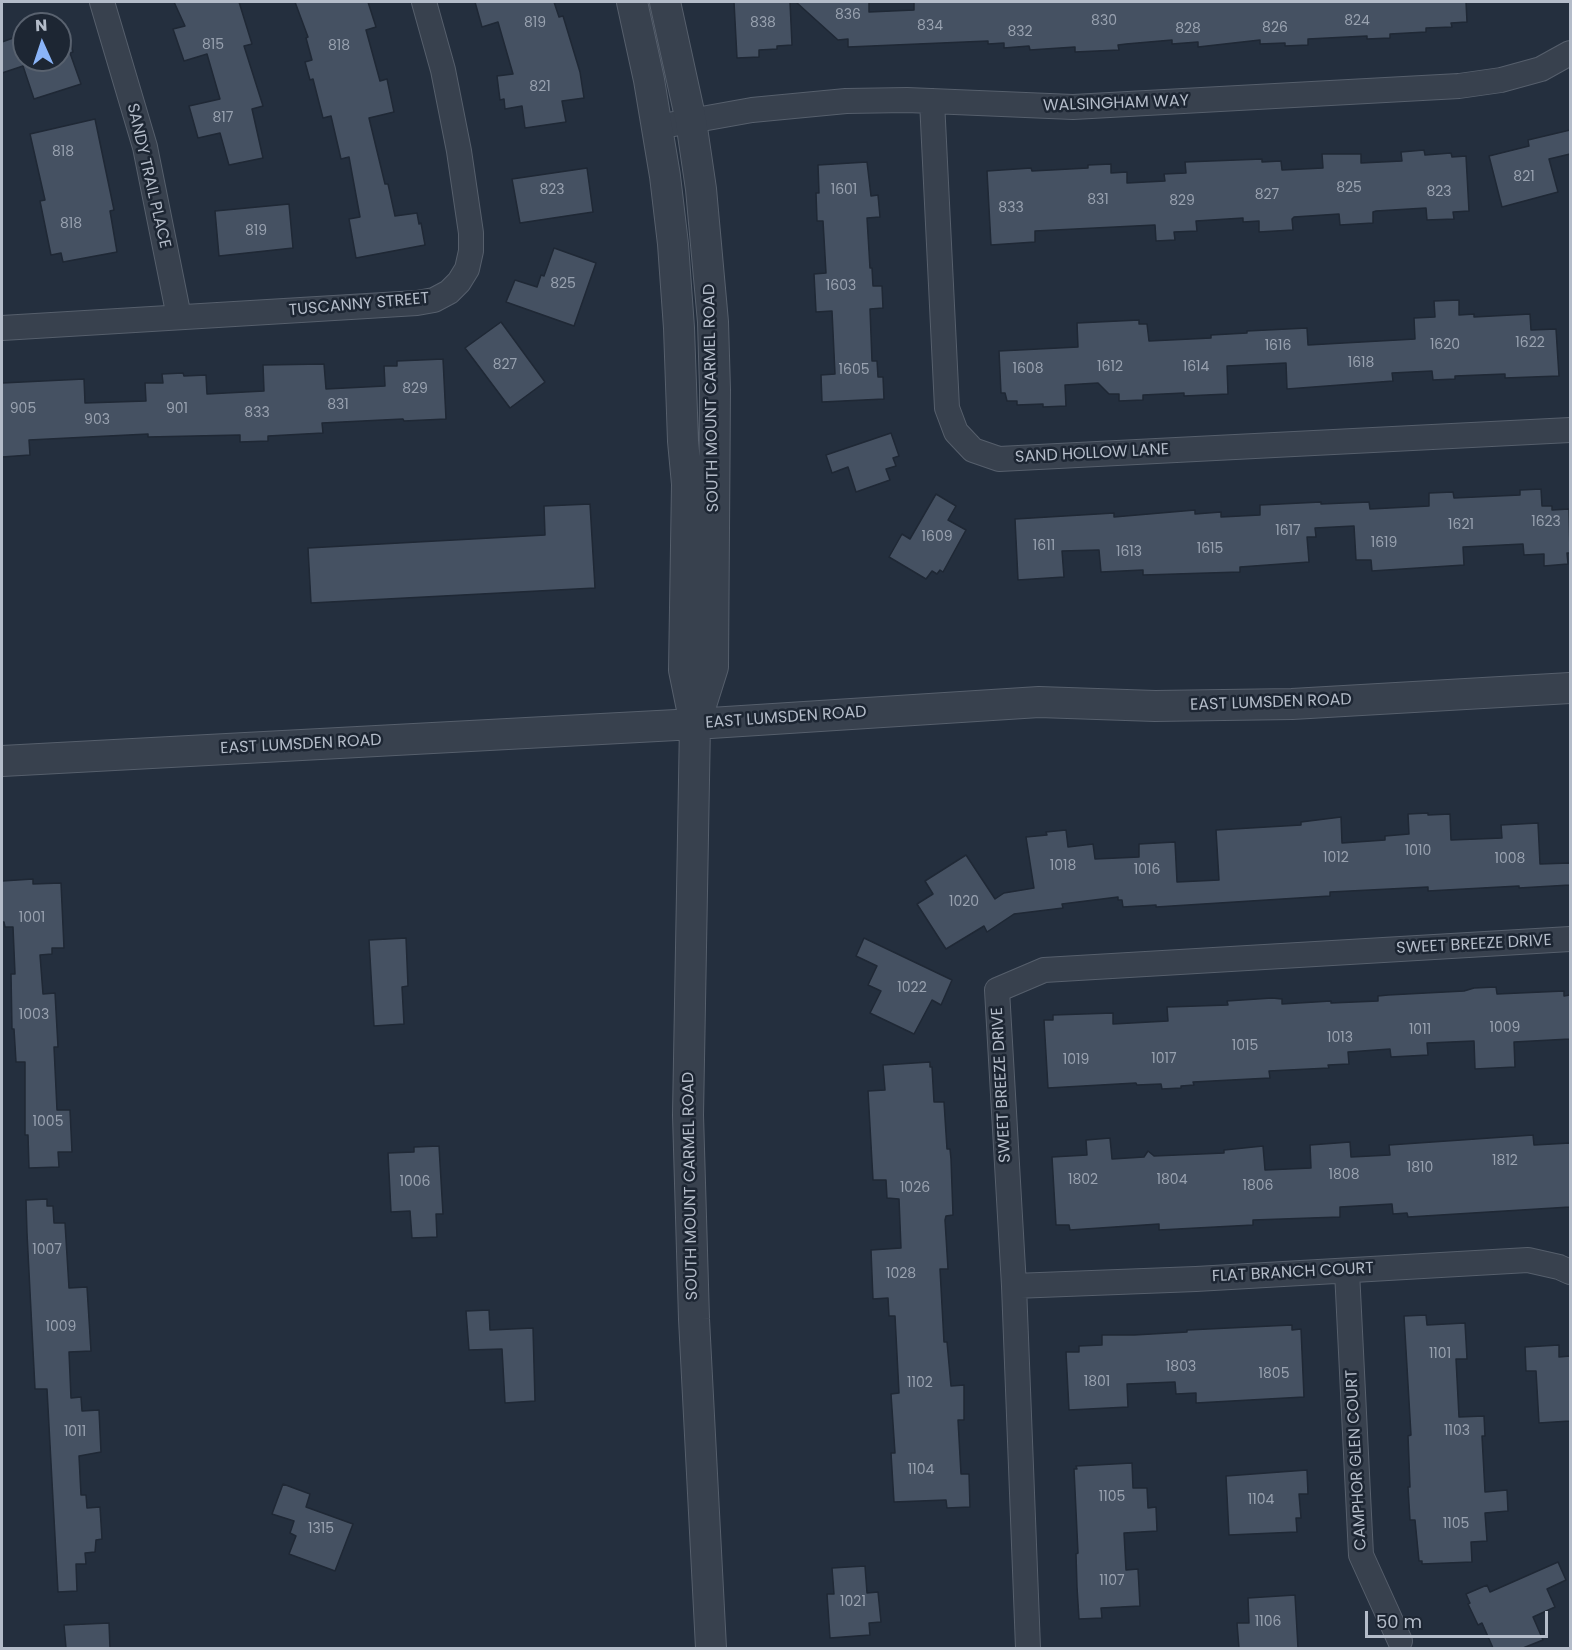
<!DOCTYPE html>
<html>
<head>
<meta charset="utf-8">
<style>
	body { margin:0 }
	#map { position:relative; width:1572px; height:1650px; overflow:hidden; background:#242f3e; font-family:Poppins,sans-serif }
	canvas { display:block }
	.frame { position:absolute; inset:0; border:3px solid #b4bcc9; pointer-events:none }
	.north { position:absolute; left:12px; top:12px; width:60px; height:60px; box-sizing:border-box; background:#1d2633; border:2px solid #59626f; border-radius:50%; rotate:357deg; font-size:16px; font-weight:700; line-height:24px; text-align:center; color:#b4bcc9 }
	.north::after { content:''; display:block; margin:auto; width:21px; height:27px; background:#8ab4f8; clip-path:polygon(50% 0,100% 100%,50% 72%,0 100%) }
	.scale { position:absolute; left:1365px; top:1611px; width:183px; height:27px; box-sizing:border-box; border:3px solid #b4bcc9; border-top:0; padding-left:8px; font-size:18px; line-height:21px; white-space:nowrap; color:#b4bcc9; -webkit-text-stroke:4px #1d2633; paint-order:stroke }
</style>
</head>
<body>
<div id="map">
<canvas width="1572" height="1650"></canvas>
<div class="frame"></div>
<div class="north">N</div>
<div class="scale">50 m</div>
</div>
<script>
const ctx = document.querySelector('canvas').getContext('2d');
ctx.lineJoin = 'round';
function fill(path, color) { ctx.fillStyle = color; ctx.fill(path, 'evenodd'); }
const toPath = rows => new Path2D(rows.map(r => 'M' + r).join(''));
function trace(path, color, width, dash) { ctx.strokeStyle = color; ctx.lineWidth = width; ctx.lineCap = dash ? 'butt' : 'round'; ctx.setLineDash(dash || []); ctx.stroke(path); }
function drawText(font, color, halo, rows, align = 'center') {
  ctx.font = font + ' Poppins,sans-serif'; ctx.lineWidth = 5; ctx.setLineDash([]); ctx.textBaseline = 'middle'; ctx.strokeStyle = halo; ctx.fillStyle = color; for (const [text, x, y, turn = 0] of rows) {
    ctx.save(); ctx.translate(x, y); ctx.rotate((+turn || 0) * Math.PI / 180); ctx.textAlign = isNaN(turn) ? turn : align; if (halo) ctx.strokeText(text, 0, 0); ctx.fillText(text, 0, 0); ctx.restore();
  }
}
const building = toPath([
	[174,2,239,2,252,44,244,46,263,106,252,109,263,158,229,165,220,133,198,138,189,106,220,99,207,54,184,61,173,29,185,26,174,2],
	[295,2,368,2,376,27,366,30,380,81,387,79,394,112,369,118,385,184,388,184,395,216,417,213,419,224,421,223,425,245,356,258,349,219,360,217,349,157,341,159,331,116,323,118,313,79,310,80,305,62,312,60,306,38,308,37,295,2],
	[475,2,554,2,559,17,563,16,580,72,584,98,562,101,566,122,525,128,522,106,505,109,504,99,500,100,497,76,513,74,498,22,482,27,475,2],
	[734,2,790,2,792,45,777,46,777,49,759,50,759,57,737,58,734,2],
	[796,2,869,2,869,12,914,10,914,2,1466,2,1467,22,1451,23,1452,27,1426,28,1426,32,1390,34,1390,38,1367,39,1367,36,1308,39,1308,45,1285,46,1285,43,1260,44,1260,40,1198,47,1198,42,1172,44,1172,40,1126,44,1118,45,1119,50,1075,52,1075,47,1030,50,1029,46,1004,48,1004,43,988,44,988,41,848,47,848,39,838,40,796,2],
	[63,21,71,43,73,52,70,53,81,84,34,99,23,66,2,73,2,42,24,34,24,60,60,60,60,24,55,24,63,21],
	[95,119,114,210,110,211,117,252,63,262,61,253,51,255,40,201,45,200,30,134,95,119],
	[1570,130,1570,154,1549,159,1558,192,1502,207,1489,156,1529,146,1528,140,1570,130],
	[1424,150,1425,155,1451,153,1452,157,1466,156,1469,211,1453,212,1454,219,1427,220,1426,208,1376,211,1373,212,1373,223,1340,225,1339,214,1294,217,1292,219,1293,230,1259,232,1259,221,1243,222,1243,218,1196,221,1197,231,1174,232,1175,240,1156,241,1155,225,1035,231,1035,242,991,245,987,171,1031,168,1032,171,1088,168,1088,165,1111,164,1111,173,1127,172,1127,183,1165,181,1164,174,1186,173,1185,162,1262,159,1262,162,1281,161,1282,170,1323,168,1322,154,1361,154,1361,163,1402,161,1401,152,1424,150],
	[867,162,871,196,878,195,880,217,867,218,870,268,872,268,873,286,882,286,883,308,870,309,872,361,877,361,878,377,883,377,884,399,822,402,821,375,835,374,832,311,816,312,814,274,826,273,823,221,817,221,816,193,819,193,818,165,867,162],
	[587,168,593,212,520,223,512,179,587,168],
	[289,204,293,248,219,256,215,211,289,204],
	[554,248,596,263,574,326,506,302,515,280,537,287,541,275,544,276,554,248],
	[1459,300,1459,315,1474,314,1474,317,1530,314,1531,330,1556,329,1559,376,1505,378,1505,374,1455,376,1455,379,1433,380,1432,371,1392,373,1393,381,1287,389,1286,363,1227,366,1228,394,1184,396,1184,393,1143,395,1143,400,1119,401,1119,394,1109,394,1098,383,1065,385,1066,406,1043,407,1043,404,1017,405,1017,401,1007,401,1005,393,1001,393,999,351,1078,347,1077,323,1139,320,1139,324,1147,324,1149,341,1211,338,1211,335,1247,333,1247,331,1307,328,1308,345,1415,339,1414,318,1435,317,1434,301,1459,300],
	[501,322,545,382,510,408,465,348,501,322],
	[443,359,446,419,404,421,403,419,322,423,323,433,268,436,268,441,240,442,240,435,148,437,148,434,29,440,30,455,2,457,2,383,84,379,85,403,146,401,145,383,163,383,162,374,183,373,184,376,206,375,207,394,264,391,263,365,324,364,326,389,385,386,384,366,397,366,397,361,443,359],
	[891,433,899,456,893,458,896,466,886,469,890,480,856,492,848,467,832,473,826,455,891,433],
	[1541,489,1542,506,1552,506,1552,510,1569,509,1570,553,1567,553,1568,564,1544,566,1544,554,1524,555,1523,544,1463,547,1464,565,1372,571,1371,560,1356,560,1354,526,1315,528,1316,537,1307,537,1309,562,1240,567,1240,572,1143,575,1143,570,1101,572,1099,550,1062,551,1064,577,1018,580,1015,519,1114,513,1114,517,1195,510,1195,514,1221,512,1221,517,1260,515,1260,505,1321,502,1321,504,1369,502,1370,509,1429,506,1429,493,1453,492,1454,498,1520,495,1520,490,1541,489],
	[936,494,956,506,948,520,966,530,943,572,940,570,937,574,932,571,926,579,889,557,902,534,910,539,936,494],
	[590,504,595,588,311,603,308,548,545,535,544,506,590,504],
	[1428,813,1428,815,1450,814,1451,840,1502,838,1501,825,1538,823,1540,864,1570,863,1570,885,1519,888,1519,886,1428,891,1428,887,1370,890,1330,892,1330,896,1156,907,1156,905,1123,907,1122,900,1118,900,1118,897,1062,904,1063,908,1014,914,987,932,984,926,946,949,917,904,933,894,925,881,966,855,995,899,1004,893,1034,888,1026,837,1047,835,1046,832,1066,830,1068,847,1093,844,1095,859,1139,857,1139,844,1175,842,1177,882,1219,880,1216,830,1301,825,1301,822,1341,817,1342,843,1385,840,1385,836,1409,834,1408,814,1428,813],
	[33,879,33,884,61,883,64,948,52,948,52,954,40,955,43,994,55,993,58,1047,54,1047,57,1110,70,1110,72,1152,58,1152,59,1167,29,1168,28,1135,25,1135,25,1062,16,1062,14,1029,12,1029,11,974,15,974,13,927,5,927,4,922,2,922,2,881,33,879],
	[406,938,408,986,402,987,404,1024,374,1026,369,940,406,938],
	[864,938,952,980,941,1005,932,1000,914,1034,870,1013,881,991,868,985,877,966,856,956,864,938],
	[1496,987,1497,994,1564,991,1564,996,1570,995,1570,1039,1514,1042,1515,1067,1475,1069,1474,1041,1427,1043,1428,1055,1391,1057,1390,1049,1348,1052,1349,1064,1328,1065,1329,1068,1269,1071,1270,1078,1193,1082,1194,1085,1181,1086,1181,1088,1162,1089,1161,1084,1137,1085,1136,1083,1048,1088,1044,1020,1053,1020,1053,1015,1113,1013,1113,1024,1168,1021,1167,1007,1228,1005,1227,1001,1272,998,1282,999,1282,1004,1331,1001,1331,1003,1378,1001,1378,996,1388,995,1464,991,1474,988,1496,987],
	[930,1062,930,1067,932,1067,934,1102,944,1102,947,1149,950,1149,951,1159,953,1215,946,1216,945,1220,948,1269,940,1269,944,1342,947,1342,951,1386,964,1385,964,1420,958,1420,961,1474,969,1474,970,1507,947,1508,946,1500,894,1502,891,1453,895,1453,891,1394,899,1393,895,1316,889,1316,888,1298,873,1299,871,1250,901,1248,899,1199,887,1198,886,1180,873,1180,868,1091,885,1090,883,1065,930,1062],
	[1533,1135,1534,1145,1570,1143,1570,1207,1408,1217,1407,1213,1393,1214,1392,1204,1340,1207,1340,1217,1253,1220,1253,1225,1159,1230,1159,1224,1070,1230,1069,1225,1056,1225,1052,1157,1087,1155,1086,1140,1110,1138,1112,1159,1144,1157,1148,1151,1154,1156,1224,1153,1224,1150,1263,1146,1265,1170,1311,1168,1310,1145,1350,1142,1351,1157,1390,1155,1389,1145,1533,1135],
	[439,1146,443,1214,436,1214,437,1237,412,1238,410,1211,391,1212,388,1153,414,1152,414,1147,439,1146],
	[47,1199,47,1206,53,1206,54,1223,65,1223,69,1288,87,1287,91,1351,69,1352,71,1398,81,1397,82,1411,99,1410,101,1452,79,1456,81,1495,86,1495,87,1508,100,1507,102,1539,96,1540,95,1552,85,1553,86,1564,76,1564,77,1591,58,1592,47,1389,35,1389,27,1233,26,1200,47,1199],
	[489,1310,490,1330,533,1328,535,1401,505,1403,502,1349,469,1350,466,1311,489,1310],
	[1426,1315,1427,1325,1465,1323,1467,1359,1456,1359,1459,1417,1484,1416,1485,1436,1482,1436,1485,1492,1507,1490,1508,1511,1485,1513,1487,1541,1471,1542,1472,1562,1422,1564,1422,1561,1419,1561,1415,1520,1410,1520,1408,1487,1410,1487,1408,1436,1411,1435,1404,1316,1426,1315],
	[1292,1325,1292,1330,1301,1329,1304,1397,1196,1403,1196,1393,1176,1394,1175,1382,1127,1384,1128,1407,1069,1410,1066,1352,1079,1352,1079,1346,1102,1345,1102,1335,1134,1335,1187,1332,1187,1330,1292,1325],
	[1559,1345,1559,1357,1570,1356,1570,1421,1539,1423,1536,1371,1526,1371,1525,1347,1559,1345],
	[1132,1463,1133,1488,1147,1488,1148,1508,1156,1507,1157,1531,1124,1533,1126,1570,1138,1569,1140,1606,1101,1608,1102,1618,1079,1619,1077,1587,1076,1554,1078,1553,1074,1469,1077,1469,1076,1466,1132,1463],
	[1307,1470,1308,1494,1299,1494,1301,1518,1296,1518,1297,1532,1229,1535,1226,1476,1307,1470],
	[283,1484,310,1494,306,1507,353,1524,335,1571,289,1554,296,1536,290,1533,294,1521,272,1514,283,1484],
	[1558,1562,1566,1580,1547,1589,1555,1607,1533,1617,1543,1640,1523,1648,1493,1648,1482,1623,1478,1625,1468,1604,1470,1603,1466,1594,1487,1585,1490,1592,1558,1562],
	[865,1566,867,1593,878,1592,881,1622,869,1623,870,1635,830,1638,827,1594,834,1594,832,1568,865,1566],
	[1295,1595,1298,1648,1239,1648,1237,1623,1249,1623,1248,1598,1295,1595],
	[109,1623,110,1648,66,1648,64,1625,109,1623]
]);
fill(building, '#455162');
trace(building, '#1f2835', 1.5);
const minor = toPath([
	[102,2,145,147,179,317],
	[932,101,947,408,956,432,973,450,999,459,1570,430],
	[657,127,752,110,846,101,907,100,1073,107,1459,86,1501,80,1541,69,1570,53],
	[2,328,417,303,434,300,449,292,459,282,467,269,471,251,471,233,459,151,443,70,424,2],
	[1347,1271,1361,1555,1400,1641],
	[1014,1286,1196,1279,1528,1260,1559,1267,1570,1272],
	[1028,1648,1014,1286,997,990,1044,970,1570,939]
]);
const tertiary = toPath([
	[632,2,649,80,665,176,673,244,679,328,683,441,687,484,684,670,695,724,688,1115,694,1319,711,1648],
	[665,2,691,121,701,189,713,322,715,390,713,667,696,721],
	[2,761,695,724,1039,702,1155,706,1292,704,1570,688]
]);
trace(minor, '#565f6c', 26);
trace(tertiary, '#565f6c', 32);
trace(minor, '#38414e', 24);
trace(tertiary, '#38414e', 30);
drawText('14px', '#98a1af', null, [
	["836",848,15],
	["830",1104,21],
	["824",1357,21],
	["819",535,23],
	["838",763,23],
	["834",930,26],
	["826",1275,28],
	["828",1188,29],
	["832",1020,32],
	["815",213,45],
	["818",339,46],
	["821",540,87],
	["817",223,118],
	["818",63,152],
	["821",1524,177],
	["825",1349,188],
	["823",552,190],
	["1601",844,190],
	["823",1439,192],
	["827",1267,195],
	["831",1098,200],
	["829",1182,201],
	["833",1011,208],
	["818",71,224],
	["819",256,231],
	["825",563,284],
	["1603",841,286],
	["1622",1530,343],
	["1620",1445,345],
	["1616",1278,346],
	["1618",1361,363],
	["827",505,365],
	["1612",1110,367],
	["1614",1196,367],
	["1608",1028,369],
	["1605",854,370],
	["829",415,389],
	["831",338,405],
	["905",23,409],
	["901",177,409],
	["833",257,413],
	["903",97,420],
	["1623",1546,522],
	["1621",1461,525],
	["1617",1288,531],
	["1609",937,537],
	["1619",1384,543],
	["1611",1044,546],
	["1615",1210,549],
	["1613",1129,552],
	["1010",1418,851],
	["1012",1336,858],
	["1008",1510,859],
	["1018",1063,866],
	["1016",1147,870],
	["1020",964,902],
	["1001",32,918],
	["1022",912,988],
	["1003",34,1015],
	["1009",1505,1028],
	["1011",1420,1030],
	["1013",1340,1038],
	["1015",1245,1046],
	["1017",1164,1059],
	["1019",1076,1060],
	["1005",48,1122],
	["1812",1505,1161],
	["1810",1420,1168],
	["1808",1344,1175],
	["1802",1083,1180],
	["1804",1172,1180],
	["1006",415,1182],
	["1806",1258,1186],
	["1026",915,1188],
	["1007",47,1250],
	["1028",901,1274],
	["1009",61,1327],
	["1101",1440,1354],
	["1803",1181,1367],
	["1805",1274,1374],
	["1801",1097,1382],
	["1102",920,1383],
	["1103",1457,1431],
	["1011",75,1432],
	["1104",921,1470],
	["1105",1112,1497],
	["1104",1261,1500],
	["1105",1456,1524],
	["1315",321,1529],
	["1107",1112,1581],
	["1021",853,1602],
	["1106",1268,1622]
]);
drawText('16px', '#b4bcc9', '#1d2633', [
	["WALSINGHAM WAY",1116,104,-2],
	["SANDY TRAIL PLACE",148,176,77],
	["TUSCANNY STREET",359,305,-5],
	["SOUTH MOUNT CARMEL ROAD",712,398,-91],
	["SAND HOLLOW LANE",1092,454,-3],
	["EAST LUMSDEN ROAD",1271,703,-2],
	["EAST LUMSDEN ROAD",786,718,-4],
	["EAST LUMSDEN ROAD",301,745,-3],
	["SWEET BREEZE DRIVE",1474,945,-3],
	["SWEET BREEZE DRIVE",1002,1085,-93],
	["SOUTH MOUNT CARMEL ROAD",691,1186,-91],
	["FLAT BRANCH COURT",1293,1273,-3],
	["CAMPHOR GLEN COURT",1357,1460,-93]
]);
</script>
</body>
</html>
